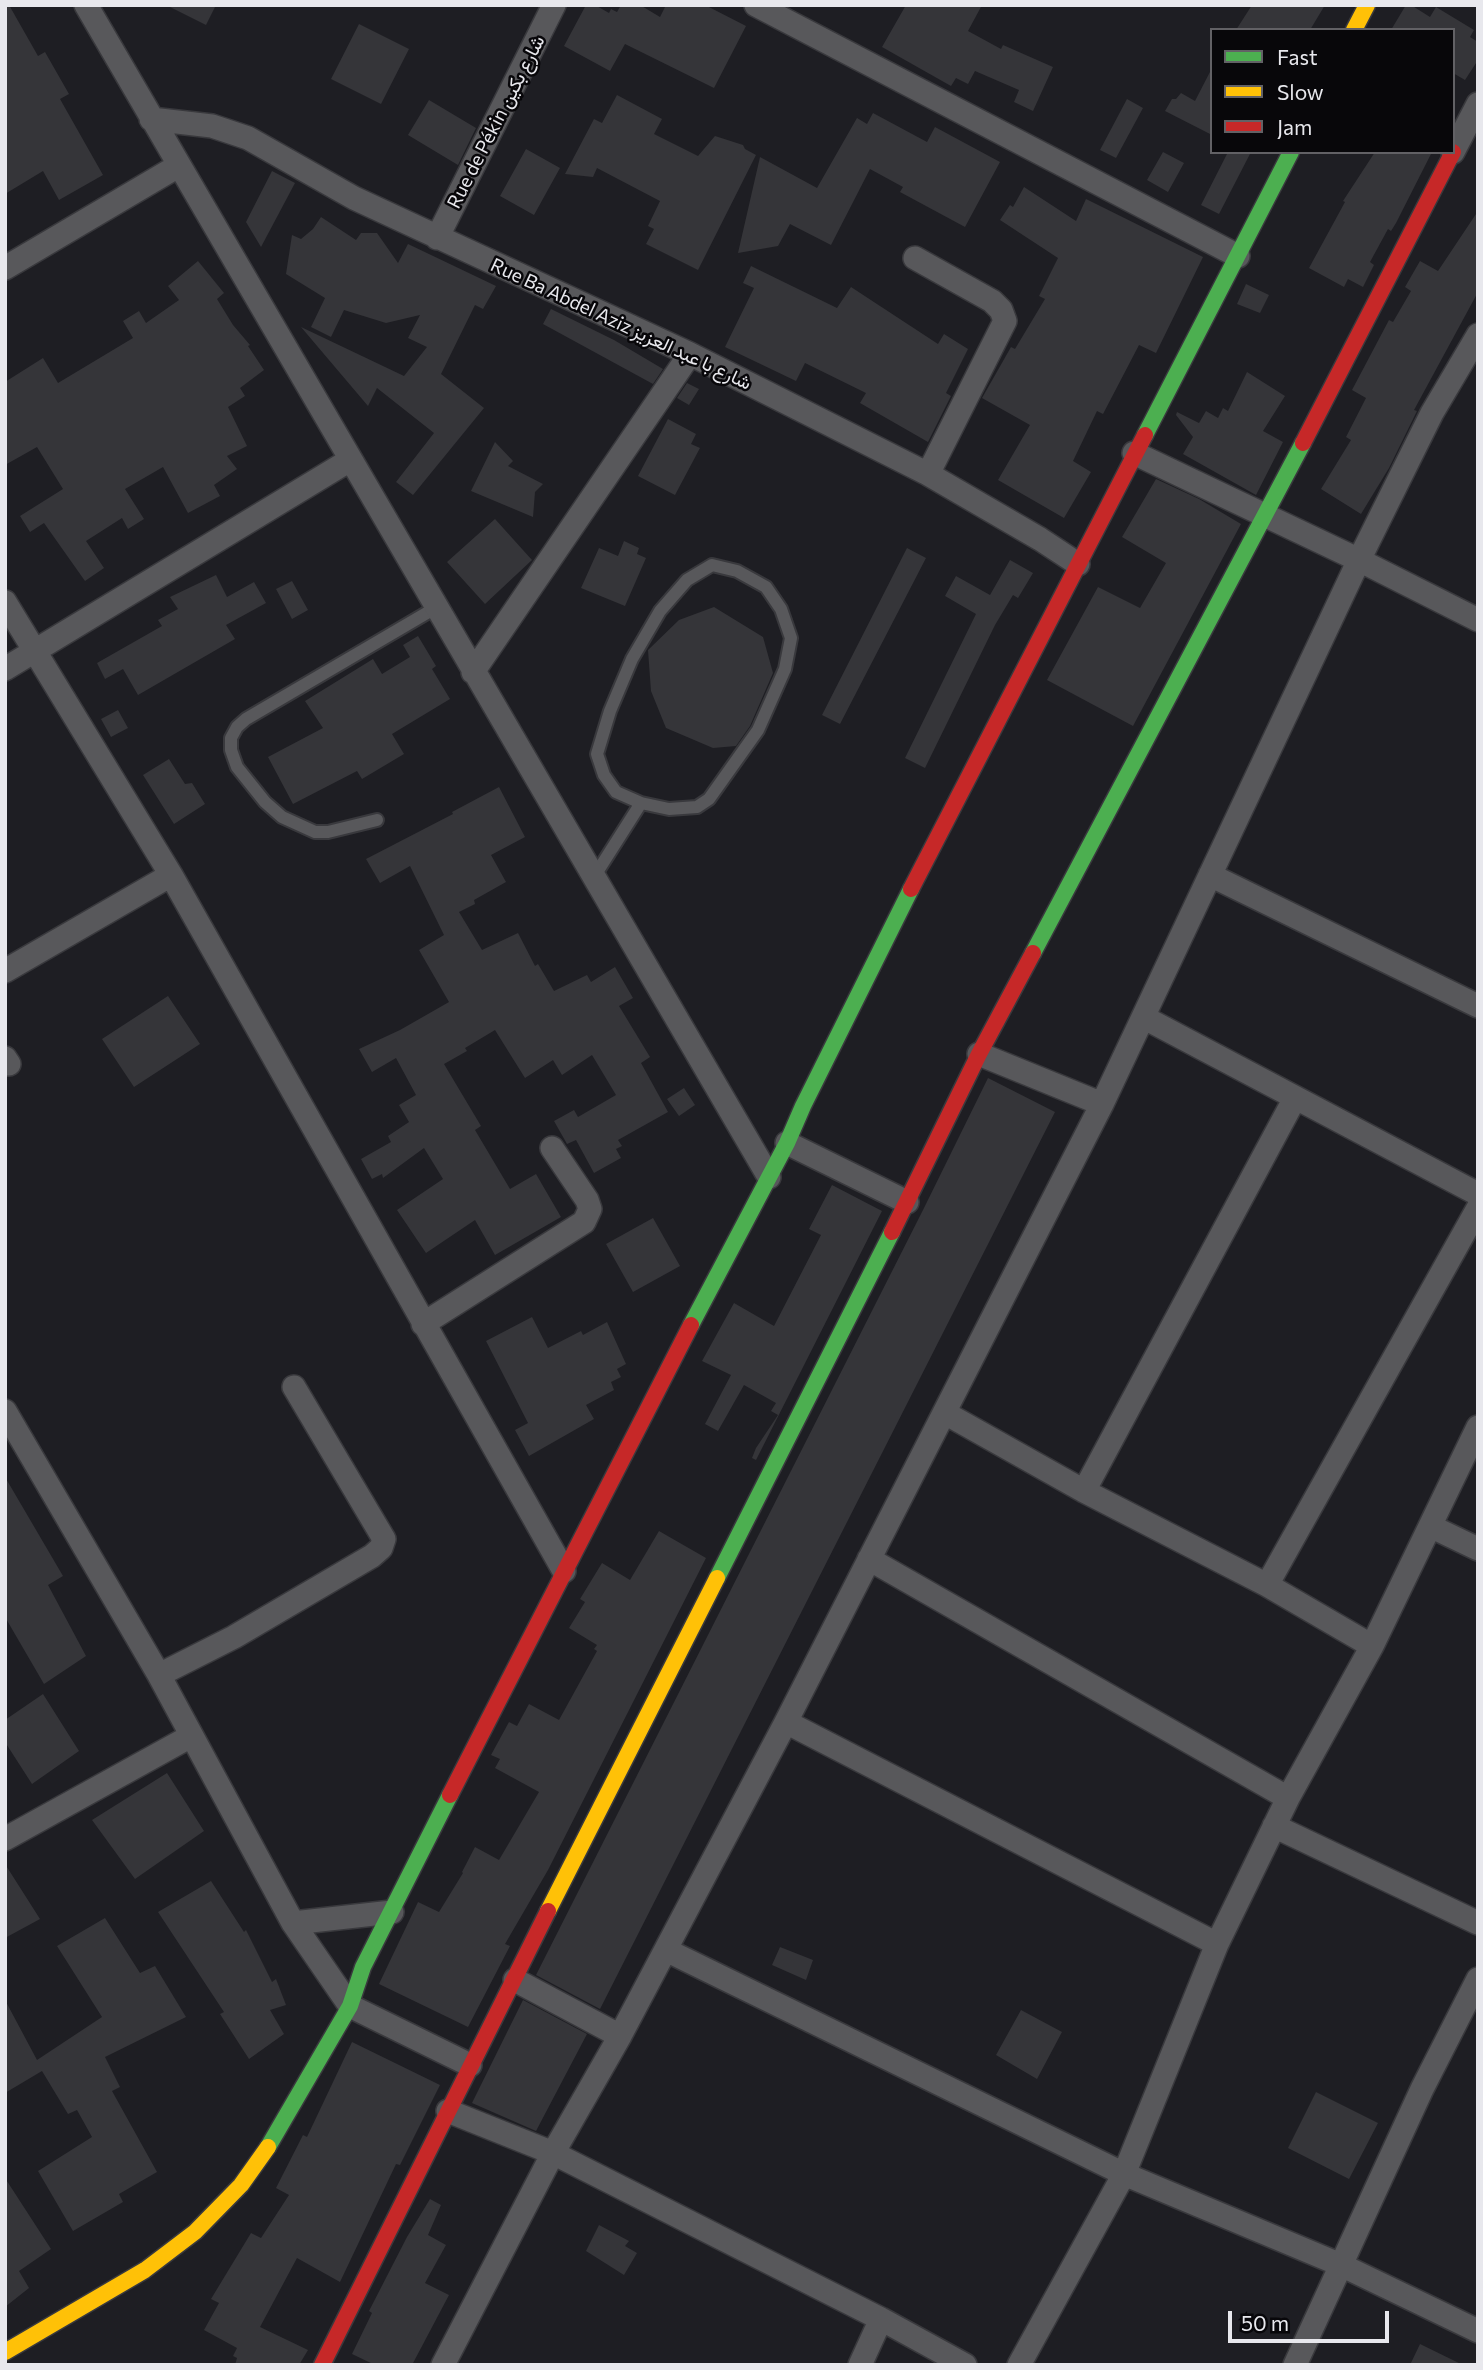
<!DOCTYPE html>
<html>
<head>
<meta charset="utf-8">
<style>
	body { margin:0 }
	#map { position:relative; width:1483px; height:2370px; overflow:hidden; background:#1e1e23; font-family:Commissioner,sans-serif }
	canvas { display:block }
	.frame { position:absolute; inset:0; border:7px solid #e8e8ed; pointer-events:none }
	.legend { position:absolute; left:1210px; top:28px; width:245px; height:126px; box-sizing:border-box; background:#08070a; border:2px solid #626165; margin:0; padding:9px 12px; list-style:none; font-size:21px; color:#e8e8ed }
	.legend li { display:flex; align-items:center; gap:14px; height:35px }
	.legend b { width:35px; border:2px solid #626165 }
	.scale { position:absolute; left:1228px; top:2311px; width:161px; height:32px; box-sizing:border-box; border:4px solid #e8e8ed; border-top:0; padding-left:9px; font-size:21px; line-height:24px; white-space:nowrap; color:#e8e8ed; -webkit-text-stroke:5px #08070a; paint-order:stroke }
</style>
</head>
<body>
<div id="map">
<canvas width="1483" height="2370"></canvas>
<div class="frame"></div>
<ul class="legend">
<li><b style="height:9px;background:#4caf50"></b>Fast</li>
<li><b style="height:9px;background:#ffc107"></b>Slow</li>
<li><b style="height:9px;background:#c62828"></b>Jam</li>
</ul>
<div class="scale">50 m</div>
</div>
<script>
const ctx = document.querySelector('canvas').getContext('2d');
ctx.lineJoin = 'round';
function fill(path, color) { ctx.fillStyle = color; ctx.fill(path, 'evenodd'); }
const toPath = rows => new Path2D(rows.map(r => 'M' + r).join(''));
function trace(path, color, width, dash) { ctx.strokeStyle = color; ctx.lineWidth = width; ctx.lineCap = dash ? 'butt' : 'round'; ctx.setLineDash(dash || []); ctx.stroke(path); }
function drawText(font, color, halo, rows, align = 'center') {
  ctx.font = font + ' Commissioner,Vazirmatn,sans-serif'; ctx.lineWidth = 5; ctx.setLineDash([]); ctx.textBaseline = 'middle'; ctx.strokeStyle = halo; ctx.fillStyle = color; for (const [text, x, y, turn = 0] of rows) {
    ctx.save(); ctx.translate(x, y); ctx.rotate((+turn || 0) * Math.PI / 180); ctx.textAlign = isNaN(turn) ? turn : align; if (halo) ctx.strokeText(text, 0, 0); ctx.fillText(text, 0, 0); ctx.restore();
  }
}
fill(toPath([
	[5,5,9,5,38,56,45,52,69,94,60,99,103,175,59,200,43,171,5,194],
	[166,5,216,5,206,25],
	[586,5,595,5,609,13,611,9,617,12,621,5,640,5,660,17,666,5,705,5,746,26,714,88,625,44,610,71,564,46],
	[906,5,982,5,968,31,1001,49,1003,45,1053,67,1033,111,1014,102,1019,90,975,71,968,84,956,78,951,86,882,47],
	[1252,5,1325,5,1310,30,1236,30],
	[1406,5,1411,5,1430,17,1436,7,1474,30,1470,37,1478,42,1478,60,1465,80,1453,73,1453,30,1391,30],
	[359,24,409,49,381,104,331,79],
	[1212,68,1212,135,1165,111,1172,99,1176,99,1181,93,1195,101],
	[617,95,662,119,654,134,698,156,715,136,743,145,745,149,756,155,698,270,646,244,654,229,648,226,660,201,597,168,593,177,565,174,594,119,602,123],
	[1127,99,1143,108,1116,158,1100,150],
	[429,100,476,128,458,165,408,135],
	[873,113,927,142,935,127,1000,162,965,227,900,192,903,187,870,169,831,245,790,224,778,246,738,253,760,157,817,188,857,118,867,124],
	[526,149,560,168,534,215,500,196],
	[1163,152,1184,163,1168,192,1147,180],
	[1228,152,1251,152,1219,214,1201,205],
	[1375,152,1432,152,1396,223,1391,231,1388,229,1370,262,1374,265,1363,287,1348,279,1344,287,1309,268,1345,202,1343,201],
	[272,171,295,183,261,247,246,222],
	[1024,187,1076,221,1086,199,1203,257,1156,353,1139,345,1103,414,1097,411,1073,461,1091,472,1064,518,998,480,1030,425,982,398,1011,347,1015,349,1045,299,1039,296,1058,258,1000,220,1010,205,1013,207],
	[1478,211,1478,292,1414,410,1417,411,1389,468,1361,514,1321,489,1351,440,1346,437,1366,398,1352,390,1389,320,1393,322,1411,291,1405,287,1420,261,1438,271],
	[321,217,356,240,361,233,377,233,398,263,408,244,496,286,483,309,475,305,441,374,484,408,413,495,396,482,434,433,377,388,368,406,301,327,404,376,427,347,408,338,420,315,386,323,344,310,331,337,311,327,325,298,286,274,292,235,301,239,313,229],
	[198,261,224,293,217,299,233,325,250,345,248,346,264,370,240,388,245,396,228,407,247,446,227,456,237,469,214,485,220,496,188,513,163,467,125,489,144,519,128,529,122,518,86,541,104,568,85,581,44,523,30,532,20,516,63,489,37,447,5,465,5,382,43,358,58,383,133,338,123,321,139,311,146,323,179,300,168,286],
	[751,266,837,308,851,287,938,344,944,334,968,349,946,393,951,396,928,442,860,403,866,393,805,363,796,381,725,347,754,288,743,283],
	[1246,284,1269,295,1260,313,1237,304],
	[551,309,614,340,663,369,653,384,543,324],
	[1247,372,1285,396,1263,431,1283,442,1256,495,1183,454,1193,437,1176,415,1177,412,1199,423,1206,411,1218,418,1223,408,1228,411],
	[687,383,699,389,689,405,677,398],
	[668,419,696,434,691,444,700,448,675,495,638,476],
	[495,442,513,461,508,466,543,484,535,492,533,517,471,491],
	[1156,479,1199,499,1241,524,1133,726,1047,680,1098,587,1140,608,1166,563,1122,537],
	[495,519,532,560,485,604,447,562],
	[624,541,639,548,637,554,646,558,625,606,581,588,599,548,618,556],
	[907,548,926,558,840,724,822,715],
	[1010,560,1033,573,1018,598,1013,595,995,625,925,768,905,758,976,614,945,596,956,576,990,595],
	[216,575,227,597,254,582,266,603,226,625,235,639,138,695,123,669,105,679,97,663,162,626,158,620,178,609,170,597],
	[292,581,308,610,292,619,276,589],
	[714,607,763,637,773,673,750,726,736,746,713,748,666,728,651,691,648,650,679,620],
	[418,636,436,666,432,669,450,699,392,734,404,754,362,779,357,771,293,804,268,757,323,728,305,701,373,659,382,674,410,657,403,645],
	[118,710,128,728,111,737,101,719],
	[169,759,185,784,192,783,205,804,174,824,143,775],
	[499,787,525,837,491,855,506,882,474,900,475,904,459,912,482,950,518,933,535,966,538,964,554,991,587,975,591,982,615,967,633,998,619,1006,650,1057,641,1063,668,1112,618,1140,622,1146,616,1149,621,1158,594,1173,576,1140,567,1144,554,1121,574,1110,578,1117,616,1095,592,1055,562,1075,553,1060,525,1078,495,1030,465,1048,467,1051,444,1064,481,1126,475,1130,510,1189,536,1174,561,1217,495,1255,475,1220,426,1253,397,1210,443,1179,424,1148,383,1178,382,1174,372,1179,361,1159,391,1142,388,1136,409,1122,399,1105,416,1095,396,1058,372,1072,359,1049,400,1030,449,1002,419,950,444,935,410,866,380,883,366,859,453,814,452,812],
	[168,996,200,1044,134,1087,102,1039],
	[988,1078,1055,1112,600,2009,536,1975,923,1210],
	[684,1088,695,1105,679,1116,667,1099],
	[832,1185,882,1211,756,1460,752,1458,756,1448,778,1415,771,1411,776,1403,744,1385,718,1431,705,1424,731,1375,702,1361,734,1303,774,1326,821,1235,809,1229],
	[653,1218,680,1266,633,1292,606,1244],
	[532,1317,548,1348,581,1331,583,1335,607,1322,626,1364,617,1369,621,1377,611,1382,614,1390,586,1405,594,1419,529,1456,515,1430,528,1423,486,1341],
	[5,1477,63,1576,48,1585,86,1656,44,1684,5,1617],
	[659,1531,706,1558,548,1870,505,1944,510,1946,468,2027,379,1984,418,1902,439,1912,463,1873,462,1872,475,1847,499,1860,539,1792,495,1768,500,1759,491,1755,509,1722,517,1726,529,1704,559,1720,597,1651,594,1649,597,1645,569,1628,585,1602,580,1599,602,1563,630,1580],
	[43,1694,79,1751,32,1784,5,1742,5,1720],
	[167,1773,204,1831,135,1879,92,1820],
	[5,1864,40,1919,5,1938],
	[211,1881,244,1932,246,1930,272,1982,276,1979,286,2005,270,2010,284,2034,249,2059,220,2014,224,2012,158,1912],
	[105,1918,140,1973,155,1966,186,2017,105,2057,120,2087,112,2091,157,2172,119,2194,123,2202,73,2231,38,2171,92,2137,77,2110,68,2114,42,2071,5,2093,5,2000,37,2060,102,2017,57,1946],
	[780,1947,813,1960,806,1980,772,1965],
	[523,2000,587,2034,536,2131,472,2103],
	[1021,2010,1062,2032,1037,2079,996,2055],
	[352,2042,440,2085,400,2165,396,2164,340,2282,297,2258,260,2327,308,2350,299,2365,235,2365,237,2358,233,2356,237,2348,204,2330,219,2303,211,2299,251,2233,261,2238,289,2195,276,2188,303,2135,307,2137],
	[1316,2092,1378,2123,1349,2179,1288,2148],
	[5,2178,51,2249,19,2271,29,2288,5,2307],
	[430,2199,441,2205,428,2235,446,2245,425,2283,449,2295,412,2365,375,2365,352,2354,372,2313,369,2311,407,2237],
	[599,2225,629,2241,625,2246,637,2253,624,2275,586,2251],
	[1420,2344,1463,2365,1410,2365]
]), '#353539');
const lane = toPath([
	[377,820,328,832,315,832,282,817,265,802,237,767,231,750,231,738,237,727,246,719,437,607],
	[594,877,641,803,616,792,604,775,597,754,610,711,632,659,660,611,687,580,712,565,737,571,766,587,781,609,791,638,785,669,758,730,709,799,697,807,669,809,641,803]
]);
const street = toPath([
	[86,5,769,1177],
	[756,5,1238,256],
	[151,119,212,126,248,138,354,198,690,354,928,474,1040,539,1078,564],
	[1453,152,1478,104],
	[437,238,554,5],
	[915,258,992,301,1001,310,1005,321,928,474],
	[5,268,178,166],
	[1134,453,1359,560,1478,620],
	[5,602,171,875,564,1571],
	[5,669,350,460],
	[473,672,690,354],
	[1210,875,1478,1006],
	[5,971,171,875],
	[1143,1017,1478,1194],
	[979,1054,1102,1104],
	[5,1058,9,1064],
	[787,1143,907,1202],
	[423,1324,584,1222,590,1209,587,1200,552,1148],
	[5,1411,159,1675,293,1923,350,2006,470,2065],
	[945,1413,1084,1491,1267,1585,1372,1646],
	[1084,1491,1295,1098],
	[1430,1526,1478,1549],
	[869,1559,1288,1798],
	[1267,1585,1478,1208],
	[159,1675,234,1637,372,1556,381,1548,384,1539,294,1387],
	[786,1722,1217,1944],
	[1274,1826,1478,1923],
	[5,1839,191,1736],
	[293,1923,392,1912],
	[666,1950,1124,2174,1341,2265,1478,2331],
	[515,1980,620,2036],
	[448,2111,553,2153,881,2319,965,2365],
	[443,2365,553,2153,620,2036,786,1722,1102,1104,1359,560,1432,413,1478,335],
	[860,2365,881,2319],
	[1019,2365,1124,2174,1217,1944,1288,1798,1372,1646,1478,1427],
	[1295,2365,1422,2089,1478,1979]
]);
const fast = toPath([
	[1145,435,1291,152],
	[1033,953,1303,443],
	[691,1325,787,1143,803,1106,911,889],
	[717,1578,892,1232],
	[268,2147,350,2006,363,1967,450,1795]
]);
const slow = toPath([
	[1354,30,1367,5],
	[548,1911,717,1578],
	[5,2352,145,2270,195,2232,241,2185,268,2147]
]);
const jam = toPath([
	[1303,443,1453,152],
	[911,889,1145,435],
	[892,1232,979,1054,1033,953],
	[450,1795,691,1325],
	[322,2365,548,1911]
]);
trace(lane, '#39393d', 16);
trace(street, '#39393d', 26);
trace(fast, '#39393d', 19);
trace(slow, '#39393d', 19);
trace(jam, '#39393d', 19);
trace(lane, '#58585b', 12);
trace(street, '#58585b', 23);
trace(fast, '#4caf50', 16);
trace(slow, '#ffc107', 16);
trace(jam, '#c62828', 16);
drawText('19px', '#e8e8ed', '#08070a', [
	["Rue de Pékin شارع بكين",496,122,-63],
	["Rue Ba Abdel Aziz شارع با عبد العزيز",621,324,25]
]);
</script>
</body>
</html>
